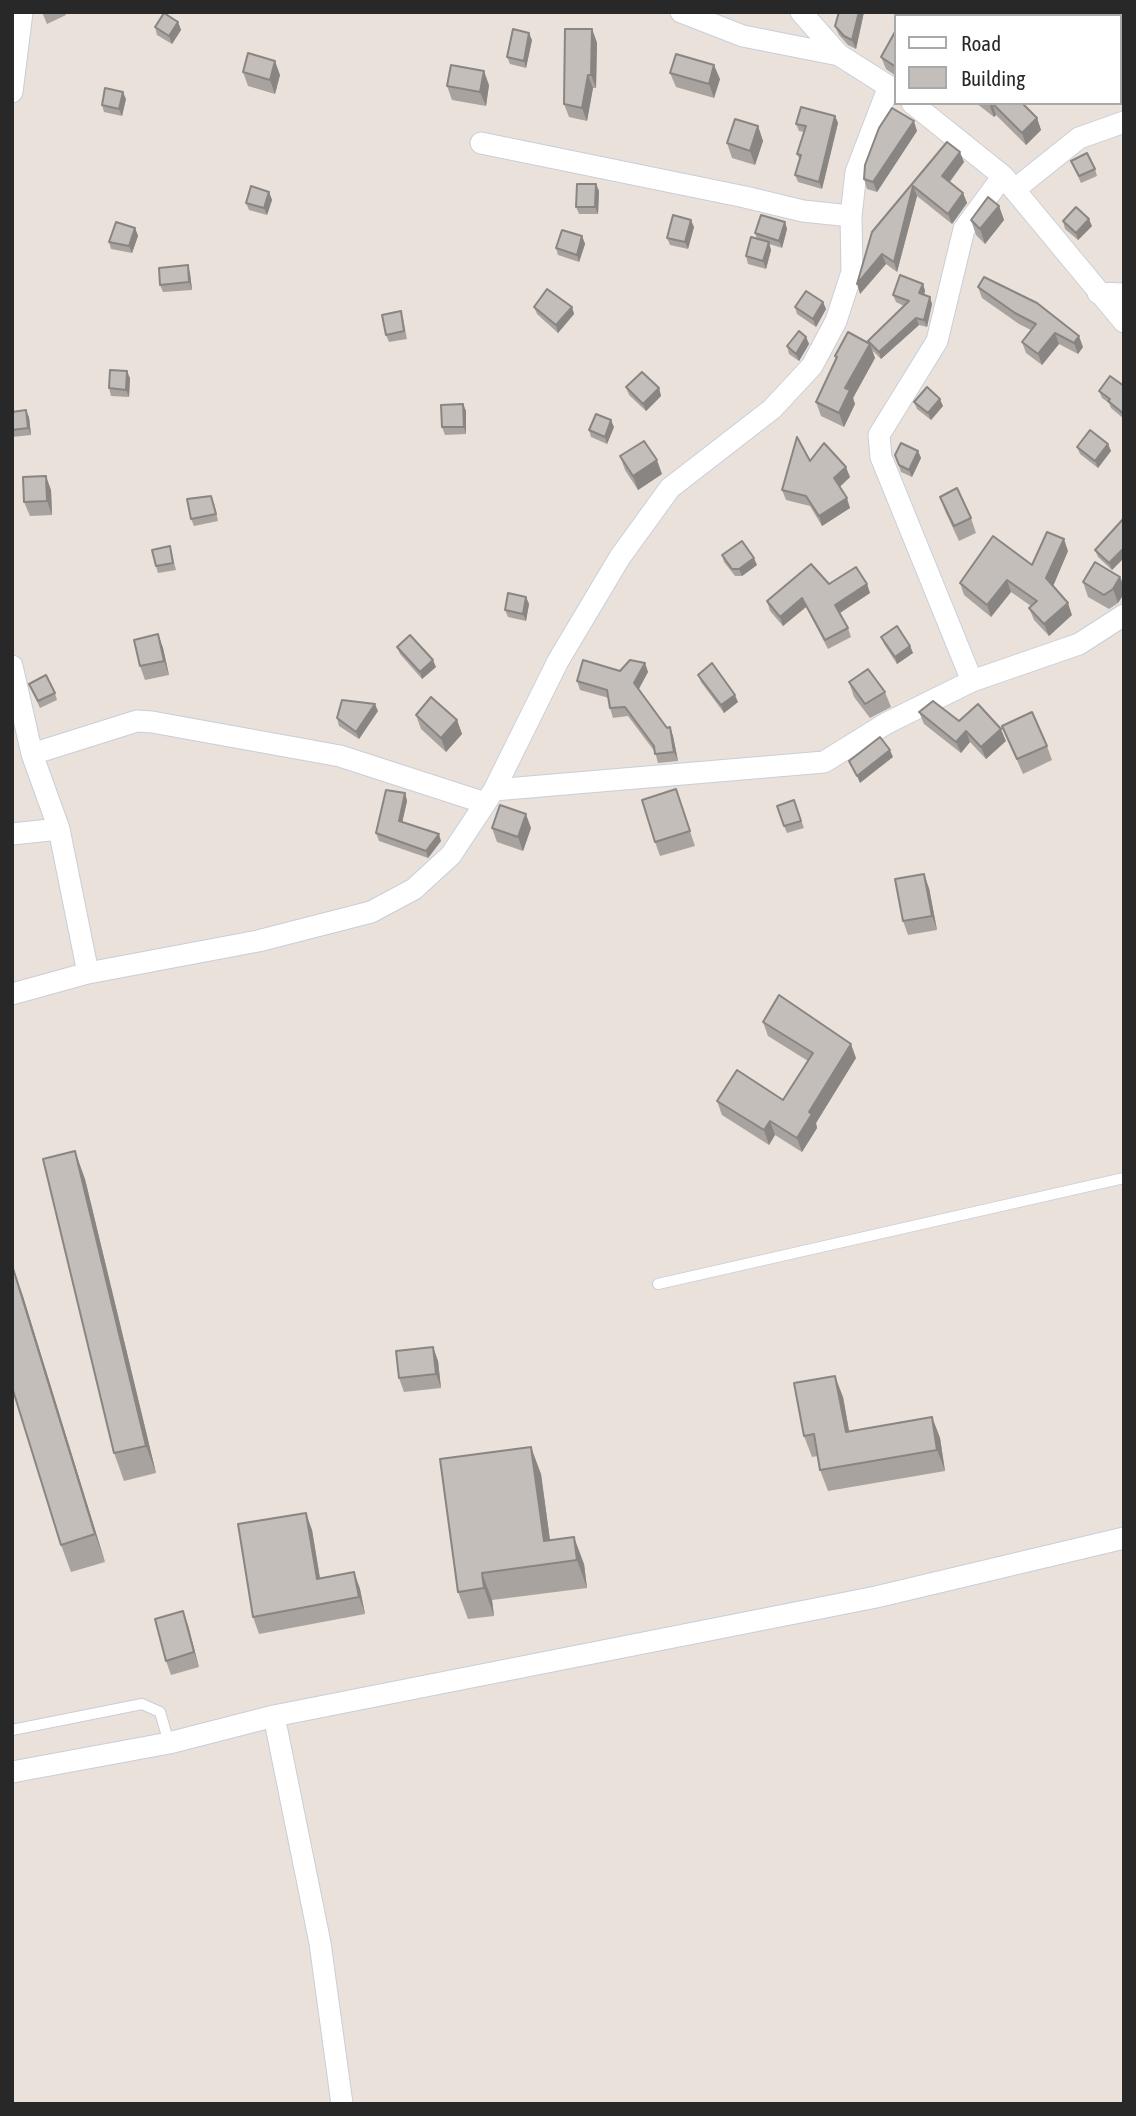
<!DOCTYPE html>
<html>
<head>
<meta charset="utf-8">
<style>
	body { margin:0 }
	#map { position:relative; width:1136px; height:2116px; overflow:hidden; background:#e9e1da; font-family:"Asap Condensed",sans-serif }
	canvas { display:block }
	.frame { position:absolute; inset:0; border:14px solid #282828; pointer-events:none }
	.legend { position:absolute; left:894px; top:14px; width:228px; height:91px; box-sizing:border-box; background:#fff; border:2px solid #a9a9a9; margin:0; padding:9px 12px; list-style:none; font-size:21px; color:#282828 }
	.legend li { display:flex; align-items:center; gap:14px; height:35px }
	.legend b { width:35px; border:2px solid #a9a9a9 }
</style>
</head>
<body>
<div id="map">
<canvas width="1136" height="2116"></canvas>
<div class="frame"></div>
<ul class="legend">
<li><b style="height:9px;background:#fff"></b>Road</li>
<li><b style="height:19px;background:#c4beba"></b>Building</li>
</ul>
</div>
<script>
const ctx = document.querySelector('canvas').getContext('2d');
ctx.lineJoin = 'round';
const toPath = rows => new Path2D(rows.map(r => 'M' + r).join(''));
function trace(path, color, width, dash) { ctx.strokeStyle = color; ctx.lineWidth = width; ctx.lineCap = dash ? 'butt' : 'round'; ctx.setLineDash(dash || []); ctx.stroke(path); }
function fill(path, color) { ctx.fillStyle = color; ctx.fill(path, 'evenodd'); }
const service = toPath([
	[658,1284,1124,1178],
	[12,1730,142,1704,160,1712,169,1743]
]);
const minor = toPath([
	[681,12,743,36,839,55],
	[801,12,839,55,896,91],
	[12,92,22,12],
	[912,103,1003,176,1124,322],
	[481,143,745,197,803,211,851,216],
	[1014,190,1079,138,1124,122],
	[1098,293,1124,294],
	[12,666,32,754,59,829,88,973],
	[972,681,881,457,879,435,937,341,964,229,1003,176],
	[32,754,137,721,152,722,340,756,485,803],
	[494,790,824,762,887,723,972,681,1079,644,1124,615],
	[12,834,59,829],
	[12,994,88,973,258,941,371,912,414,889,451,855,494,790,558,661,620,557,670,488,772,409,812,366,836,321,852,272,851,216,856,172,889,86],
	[274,1716,320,1943,342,2104],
	[12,1772,169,1743,274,1716,876,1597,1124,1538]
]);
trace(service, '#c9ced8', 12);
trace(minor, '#c9ced8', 23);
trace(service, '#fff', 10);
trace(minor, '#fff', 21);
fill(toPath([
	[42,12,65,12,66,15,47,24],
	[864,12,856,49,848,45,839,35,835,26],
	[178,22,181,30,172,44,157,35,155,27],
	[592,29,597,43,596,88,593,88,587,121,569,117,564,104],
	[896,30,896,76,886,69,881,57],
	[532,40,526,68,510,64,507,57],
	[243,72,280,75,275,94,248,86],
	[670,73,720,79,714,98,676,87],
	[489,85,486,106,452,100,447,86],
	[126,99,122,116,104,112,102,105],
	[976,103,1022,103,1037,118,1041,130,1026,145,996,115,994,117],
	[835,116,838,123,822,189,798,182,795,175,800,160,797,154,804,132,799,131,796,124],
	[758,126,763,141,755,165,732,158,727,143],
	[917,131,877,192,867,189,864,179],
	[947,142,964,162,950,182,963,193,967,203,952,224,917,196,897,272,886,264,860,294,872,232],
	[1071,161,1095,169,1097,176,1081,183],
	[596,184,599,191,598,214,579,214,576,207],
	[269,192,272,200,267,215,249,210,246,203],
	[999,206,1004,220,985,244,976,235,971,220],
	[1063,221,1092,226,1078,240,1065,229],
	[785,222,787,229,782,248,769,244,771,250,766,269,748,264,746,256,757,239,755,233],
	[694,227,688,249,670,245,667,238],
	[135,228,138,236,132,253,111,249,109,242],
	[582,236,585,244,579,262,558,255,556,248],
	[190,273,192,290,163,292,160,285],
	[923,284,925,291,924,295,932,304,927,327,919,325,881,359,872,350,875,358,853,398,855,404,844,427,821,416,816,402,836,360,835,356,869,343,868,341,904,306,896,302,893,295],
	[978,287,1083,347,1078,354,1059,344,1042,365,1026,353,1022,342,1031,330,1019,324,982,298],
	[823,302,826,309,816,327,797,314,795,307],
	[534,307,572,307,574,314,558,333,537,314],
	[403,318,407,339,389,342,386,335],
	[806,337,809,344,799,361,789,354,787,346],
	[130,378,129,397,111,396,109,388],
	[1124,386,1124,419,1111,408,1109,403,1102,398,1099,391],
	[626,387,659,388,661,396,646,411,629,395],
	[914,402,943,406,931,420,917,409],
	[463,404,466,411,466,434,445,435,442,427],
	[12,412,29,417,31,435,12,437],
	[614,427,607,444,591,437,589,430],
	[1108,444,1111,451,1098,468,1080,454,1077,447],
	[918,451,921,458,912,477,901,472,895,455],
	[620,456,662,474,638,490,625,470],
	[810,461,850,477,840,487,850,508,822,526,810,506,786,500,782,490],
	[51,490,52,515,30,516,24,502],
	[940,497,971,518,976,533,959,541,945,511],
	[214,503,218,521,194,526,191,519],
	[1124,518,1112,570,1098,557,1095,550],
	[170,546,176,570,158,573,156,566],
	[1068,551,1053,586,1072,615,1049,636,1034,620,1029,608,1031,606,1011,592,991,617,964,595,960,583,1032,565],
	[722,555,757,565,742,576,735,576,724,562],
	[1120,577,1118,603,1109,609,1088,597,1083,582],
	[829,584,867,584,870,593,840,613,848,628,851,637,828,649,806,607,783,626,770,611,767,601],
	[526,597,529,604,526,621,508,617,505,610],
	[158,634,163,648,169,675,145,680,140,666],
	[881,637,910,646,913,653,897,664,884,644],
	[397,647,436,667,422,679,400,654],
	[645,663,648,672,639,689,667,728,670,727,673,736,678,761,658,763,655,752,628,716,613,718,610,708,609,698,580,690,577,681,620,671],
	[698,675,738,702,724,713,701,682],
	[849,682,885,692,891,707,870,718,854,697],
	[29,684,55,693,57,700,40,708],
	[378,711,359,739,339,726,337,718],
	[919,712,959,721,1006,741,986,759,970,742,961,753,924,724],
	[416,715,457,720,462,734,446,752,421,729],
	[1002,726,1047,746,1052,760,1023,774],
	[676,789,695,846,660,856,655,842],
	[405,793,407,801,402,822,441,841,428,858,379,841,376,833],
	[794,800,804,828,787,833,784,826],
	[492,828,531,828,523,851,497,842],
	[929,888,937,930,908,935,903,921],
	[763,1022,856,1058,816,1123,817,1128,802,1152,775,1135,769,1145,722,1115,717,1101,783,1100,808,1061,768,1036],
	[85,1179,156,1473,124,1481,114,1453],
	[22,1293,105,1562,71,1572,61,1545],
	[433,1347,438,1361,441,1388,404,1392,399,1378],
	[843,1397,849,1431,932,1417,940,1438,945,1471,828,1491,820,1470,818,1456,812,1457,804,1436],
	[541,1474,550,1540,584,1564,587,1588,492,1600,494,1616,468,1619,458,1592],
	[312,1530,320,1578,354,1572,360,1589,365,1614,259,1634,253,1617],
	[183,1611,199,1667,171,1675,166,1661]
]), '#a9a3a0');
fill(toPath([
	[859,12,864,12,856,49,852,40],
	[1072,12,1078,12,1077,16,1070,16],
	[1119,12,1124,12,1124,23,1121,39,1120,16,1118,16],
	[178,22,181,30,172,44,169,36],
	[592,29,597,43,596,88,591,75],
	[529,33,532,40,526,68,524,61],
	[275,61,280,75,275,94,270,80],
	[714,65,720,79,714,98,709,84],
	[484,71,489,85,486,106,480,92],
	[588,75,593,88,587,121,582,108],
	[123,92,126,99,122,116,119,109],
	[992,103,996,115,994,117,990,106],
	[835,116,838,123,822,189,819,182],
	[1037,118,1041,130,1026,145,1022,133],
	[914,121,917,131,877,192,873,182],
	[758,126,763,141,755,165,750,151],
	[960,152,964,162,946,186,942,176],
	[596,184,599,191,598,214,595,207],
	[913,186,917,196,897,272,894,262],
	[269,192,272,200,267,215,264,208],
	[963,193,967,203,952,224,948,214],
	[999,206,1004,220,985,244,980,229],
	[1089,219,1092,226,1078,240,1076,233],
	[691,220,694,227,688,249,685,242],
	[785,222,787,229,782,248,779,241],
	[135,228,138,236,132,253,129,246],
	[582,236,585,244,579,262,577,255],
	[769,242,771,250,766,269,763,261],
	[882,254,886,264,860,294,857,284],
	[188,265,190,273,192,290,189,282],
	[923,284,925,291,922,300,919,293],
	[930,297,932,304,927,327,924,320],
	[823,302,826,309,816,327,813,319],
	[572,307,574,314,558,333,556,325],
	[916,318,919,325,881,359,879,352],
	[1055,333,1059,344,1042,365,1038,354],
	[1079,336,1083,347,1078,354,1074,343],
	[806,337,809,344,799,361,796,354],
	[870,344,875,358,853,398,855,404,844,427,839,413,845,388],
	[127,371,130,378,129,397,126,390],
	[659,388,661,396,646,411,643,404],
	[940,399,943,406,931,420,928,413],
	[463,404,466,411,466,434,464,427],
	[26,410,29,417,31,435,28,428],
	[611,420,614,427,607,444,605,437],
	[1108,444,1111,451,1098,468,1095,461],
	[918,451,921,458,912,477,909,470],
	[657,460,662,474,638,490,633,476],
	[846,467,850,477,838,488,834,478],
	[46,476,51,490,52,515,47,501],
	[847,498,850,508,822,526,819,516],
	[1064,539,1068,551,1051,591,1046,578],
	[1124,548,1124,558,1112,570,1109,563],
	[754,558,757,565,742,576,739,569],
	[1120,577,1124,586,1124,594,1118,603,1113,589],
	[1007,580,1011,592,991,617,987,605],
	[867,584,870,593,838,614,835,605],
	[526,597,529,604,526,621,523,614],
	[802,598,806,607,783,626,780,617],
	[1068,603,1072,615,1049,636,1044,624],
	[158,634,163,648,169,675,164,661],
	[910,646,913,653,897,664,895,657],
	[433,660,436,667,422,679,420,672],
	[645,663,648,672,637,692,634,683],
	[735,695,738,702,724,713,721,705],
	[375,704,378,711,359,739,356,732],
	[457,720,462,734,446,752,441,738],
	[670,727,673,736,678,761,674,752],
	[1001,729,1006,741,986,759,981,747],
	[966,731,970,742,961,753,956,742],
	[890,750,893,757,860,783,857,776],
	[405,793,407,801,401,828,399,821],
	[526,814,531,828,523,851,518,837],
	[439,834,441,841,428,858,426,851],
	[924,874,929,888,937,930,932,916],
	[851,1044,856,1058,816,1123,817,1128,802,1152,797,1138,809,1112],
	[770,1121,775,1135,769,1145,764,1130],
	[75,1151,85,1179,156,1473,146,1446],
	[12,1265,22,1293,105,1562,95,1534],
	[433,1347,438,1361,441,1388,436,1374],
	[835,1376,843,1397,853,1453,846,1432],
	[932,1417,940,1438,945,1471,937,1450],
	[531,1447,541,1474,553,1563,544,1541],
	[306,1513,312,1530,323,1597,317,1579],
	[574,1537,584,1564,587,1588,577,1560],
	[354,1572,360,1589,365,1614,359,1597],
	[482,1573,492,1600,494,1616,484,1588],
	[183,1611,188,1625,199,1667,194,1652]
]), '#898582');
const building = toPath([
	[839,12,859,12,852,40,844,36,835,26,839,12],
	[918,12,1008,12,1012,16,915,16,918,12],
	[1049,12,1072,12,1070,16,1052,16,1048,14,1049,12],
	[1092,12,1119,12,1118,16,1092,16,1092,12],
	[164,13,178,22,169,36,155,27,164,13],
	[513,29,529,33,524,61,507,57,513,29],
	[565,29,592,29,591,75,588,75,582,108,564,104,565,29],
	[896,30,896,67,881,57,896,30],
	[248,53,275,61,270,80,243,72,248,53],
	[676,54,714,65,709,84,670,73,676,54],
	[451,65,484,71,480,92,447,86,451,65],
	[105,88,123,92,119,109,102,105,105,88],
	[992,103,1022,103,1037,118,1022,133,992,103],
	[801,107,835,116,819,182,795,175,801,155,797,154,806,126,796,124,801,107],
	[892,108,914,121,873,182,864,179,865,165,879,128,892,108],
	[735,119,758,126,750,151,727,143,735,119],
	[947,142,960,152,942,176,963,193,948,214,913,186,894,262,882,254,857,284,872,232,947,142],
	[1087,153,1095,169,1079,176,1071,161,1087,153],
	[577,184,596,184,595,207,576,207,577,184],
	[251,186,269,192,264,208,246,203,251,186],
	[988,197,999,206,980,229,971,220,988,197],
	[1076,207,1089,219,1076,233,1063,221,1076,207],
	[673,215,691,220,685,242,667,238,673,215],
	[761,215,785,222,779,241,755,233,761,215],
	[116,222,135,228,129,246,109,242,116,222],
	[562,230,582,236,577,255,556,248,562,230],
	[751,237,769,242,763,261,746,256,751,237],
	[188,265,189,282,160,285,159,268,188,265],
	[900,275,923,284,919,293,930,297,924,320,916,318,879,352,868,341,909,301,893,295,900,275],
	[984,277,1037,303,1079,336,1074,343,1055,333,1038,354,1022,342,1036,324,1015,313,978,287,984,277],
	[547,289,572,307,556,325,534,307,547,289],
	[806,291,823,302,813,319,795,307,806,291],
	[401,311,404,331,386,335,382,315,401,311],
	[799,331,806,337,796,354,787,346,799,331],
	[848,332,870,344,845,388,850,390,839,413,816,402,837,357,835,356,848,332],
	[110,370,127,371,126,390,109,388,110,370],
	[642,372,659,388,643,404,626,387,642,372],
	[1110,376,1124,386,1124,414,1108,401,1110,399,1099,391,1110,376],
	[927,387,940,399,928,413,914,402,927,387],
	[463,404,464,427,442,427,441,405,463,404],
	[26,410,28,428,12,430,12,412,26,410],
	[596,414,611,420,605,437,589,430,596,414],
	[1090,430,1108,444,1095,461,1077,447,1090,430],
	[797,437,810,461,824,443,846,467,834,478,847,498,819,516,806,496,782,490,797,437],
	[644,441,657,460,633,476,620,456,644,441],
	[901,443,918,451,909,470,899,465,895,455,901,443],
	[46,476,47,501,24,502,23,477,46,476],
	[957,488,971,518,954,526,940,497,957,488],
	[211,496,216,514,191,519,187,499,211,496],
	[1124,518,1124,548,1109,563,1095,550,1124,518],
	[1047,532,1064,539,1046,578,1068,603,1044,624,1029,608,1037,601,1007,580,987,605,960,583,993,536,1032,565,1047,532],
	[742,541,754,558,739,569,732,569,722,555,742,541],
	[170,546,173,563,156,566,152,550,170,546],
	[1095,562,1120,577,1113,589,1104,595,1083,582,1095,562],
	[811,564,829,584,856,567,867,584,835,605,848,628,825,640,802,598,780,617,767,601,811,564],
	[508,593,526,597,523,614,505,610,508,593],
	[897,626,910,646,895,657,881,637,897,626],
	[158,634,164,661,140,666,134,640,158,634],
	[410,635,433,660,420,672,397,647,410,635],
	[583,660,620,671,630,660,645,663,634,683,667,728,670,727,674,752,655,754,654,746,625,707,610,708,607,690,577,681,583,660],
	[712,663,735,695,721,705,698,675,712,663],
	[868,669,885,692,865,704,849,682,868,669],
	[46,675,55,693,38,701,29,684,46,675],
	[431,697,457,720,441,738,416,715,431,697],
	[342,700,375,704,356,732,337,718,342,700],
	[933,701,959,721,978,704,1001,729,981,747,966,731,956,742,919,712,933,701],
	[1032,712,1047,746,1017,759,1002,726,1032,712],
	[880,737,890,750,857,776,849,761,880,737],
	[676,789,690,831,655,842,642,800,676,789],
	[386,790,405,793,399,821,439,834,426,851,376,833,386,790],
	[794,800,801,821,784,826,777,806,794,800],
	[500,805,526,814,518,837,492,828,500,805],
	[924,874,932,916,903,921,895,879,924,874],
	[779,995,851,1044,809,1112,812,1114,797,1138,770,1121,764,1130,717,1101,737,1070,783,1100,813,1053,763,1022,779,995],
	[75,1151,146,1446,114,1453,43,1159,75,1151],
	[12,1265,95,1534,61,1545,12,1387,12,1265],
	[433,1347,436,1374,399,1378,396,1351,433,1347],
	[835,1376,846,1432,932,1417,937,1450,820,1470,814,1434,804,1436,794,1383,835,1376],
	[531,1447,544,1541,574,1537,577,1560,482,1573,484,1588,458,1592,440,1459,531,1447],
	[306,1513,317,1579,354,1572,359,1597,253,1617,238,1524,306,1513],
	[183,1611,194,1652,166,1661,155,1619,183,1611]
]);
fill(building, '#c4beba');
trace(building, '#898582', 2);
</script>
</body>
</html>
